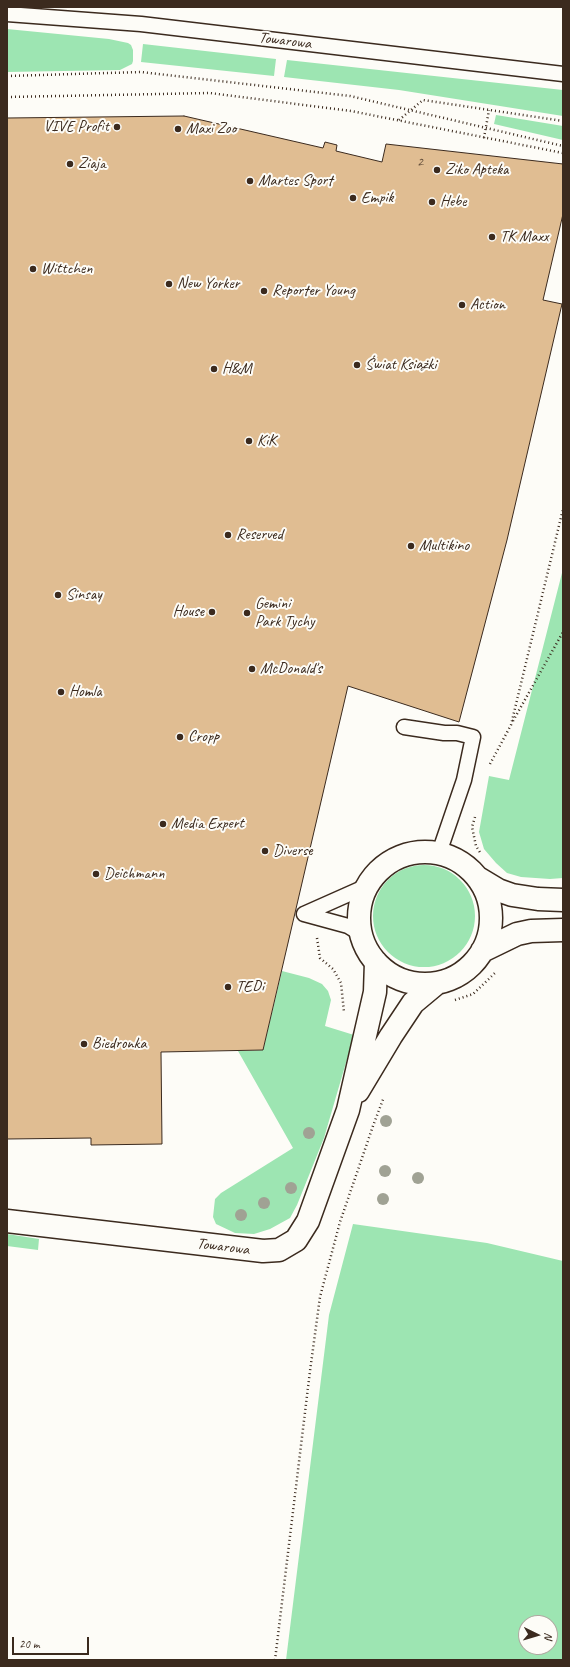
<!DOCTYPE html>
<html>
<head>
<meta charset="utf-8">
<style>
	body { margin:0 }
	#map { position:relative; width:570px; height:1667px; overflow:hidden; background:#fdfcf7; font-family:Caveat,sans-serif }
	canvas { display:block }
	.frame { position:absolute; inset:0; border:8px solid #3b2a1e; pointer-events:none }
	.north { position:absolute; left:518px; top:1615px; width:40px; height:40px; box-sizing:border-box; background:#fdfcf7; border:1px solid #afa8a0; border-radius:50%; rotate:95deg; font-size:11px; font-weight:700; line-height:16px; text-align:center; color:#3b2a1e }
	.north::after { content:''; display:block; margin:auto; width:14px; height:18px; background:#3b2a1e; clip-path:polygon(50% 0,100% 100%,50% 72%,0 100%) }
	.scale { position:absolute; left:12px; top:1637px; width:77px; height:18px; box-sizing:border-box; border:2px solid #3b2a1e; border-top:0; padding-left:5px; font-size:12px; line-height:14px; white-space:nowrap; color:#3b2a1e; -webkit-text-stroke:3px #fdfcf7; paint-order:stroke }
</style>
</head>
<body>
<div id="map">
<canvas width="570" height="1667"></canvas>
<div class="frame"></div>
<div class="north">N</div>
<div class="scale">20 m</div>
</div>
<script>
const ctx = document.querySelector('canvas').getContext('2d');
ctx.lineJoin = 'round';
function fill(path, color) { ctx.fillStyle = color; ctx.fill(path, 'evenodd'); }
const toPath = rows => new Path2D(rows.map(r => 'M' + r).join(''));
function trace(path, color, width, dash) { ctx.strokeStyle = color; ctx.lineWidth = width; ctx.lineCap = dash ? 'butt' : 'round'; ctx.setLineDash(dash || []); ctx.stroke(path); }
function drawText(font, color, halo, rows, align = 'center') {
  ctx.font = font + ' Caveat,sans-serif'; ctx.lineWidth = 4; ctx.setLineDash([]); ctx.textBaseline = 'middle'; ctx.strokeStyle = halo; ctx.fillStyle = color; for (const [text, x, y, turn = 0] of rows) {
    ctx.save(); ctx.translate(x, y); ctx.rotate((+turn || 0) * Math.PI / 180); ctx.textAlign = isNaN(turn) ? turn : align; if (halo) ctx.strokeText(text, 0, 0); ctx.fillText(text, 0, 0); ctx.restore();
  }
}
fill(toPath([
	[7,29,109,39,128,43,131,45,133,50,133,61,132,64,120,70,7,72],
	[143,44,276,59,274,76,141,62],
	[287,60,563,90,563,116,399,90,284,77],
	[496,115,563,126,563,140,494,124],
	[563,569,563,878,550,879,521,877,507,873,496,863,484,849,479,832,489,776,509,780],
	'373 916a51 51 0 1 1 102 0a51 51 0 1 1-102 0Z',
	[282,971,309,978,322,984,328,991,331,1000,325,1026,354,1035,324,1138,297,1205,290,1218,270,1229,254,1234,235,1233,216,1224,213,1217,215,1199,221,1193,293,1148,238,1051,263,1050],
	[353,1224,487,1243,563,1261,563,1660,286,1660,329,1315],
	[526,1623,550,1623,550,1647,526,1647],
	[7,1234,39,1239,38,1250,7,1246]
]), '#9de5b2');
const building = toPath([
	[184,116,323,148,325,142,337,145,336,151,382,162,386,144,563,164,563,214,543,300,562,304,507,540,459,722,348,686,263,1050,161,1052,162,1144,91,1145,91,1138,7,1139,7,118,184,116]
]);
fill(building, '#e0bd92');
trace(building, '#3b2a1e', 1);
const lane = toPath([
	[7,14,141,24,563,74],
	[404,727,444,733,457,733,473,737,464,780,439,853],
	[304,914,367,886],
	[304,914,348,926,361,934]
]);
const street = toPath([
	'359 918a66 66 0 1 1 132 0a66 66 0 1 1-132 0Z',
	[478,878,498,890,512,895,538,899,563,900],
	[482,951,517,934,531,931,563,930],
	[358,1091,391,1036,413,1003,437,983],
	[7,1221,263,1251,279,1250,296,1240,308,1221,348,1110,375,992,376,962]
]);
trace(lane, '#3b2a1e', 17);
trace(street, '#3b2a1e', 25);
trace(toPath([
	[7,76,141,72,350,96,563,146],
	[7,97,210,93,351,111,563,153],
	[399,120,423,100,563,121],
	[484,138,489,110],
	[513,721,563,632],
	[490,764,511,725,563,509],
	[475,817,472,827,476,846,481,854],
	[317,938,320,958,333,969,341,983,344,1012],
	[455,1000,473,994,495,973],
	[275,1660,310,1371,320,1297,340,1222,373,1126,384,1097]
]), '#3b2a1e', 2.5, [1, 3]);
trace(lane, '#fdfcf7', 14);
trace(street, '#fdfcf7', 22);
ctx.fillStyle = '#a0a294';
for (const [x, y] of [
	[386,1121],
	[309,1133],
	[385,1171],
	[418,1178],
	[291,1188],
	[383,1199],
	[264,1203],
	[241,1215]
]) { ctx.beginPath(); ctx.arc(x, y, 6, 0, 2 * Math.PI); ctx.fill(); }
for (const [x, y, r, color] of [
	[117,127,4,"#3b2a1e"],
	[178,129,4,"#3b2a1e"],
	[70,164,4,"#3b2a1e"],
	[437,170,4,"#3b2a1e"],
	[250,181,4,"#3b2a1e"],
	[353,198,4,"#3b2a1e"],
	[432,202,4,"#3b2a1e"],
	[492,237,4,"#3b2a1e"],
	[33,269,4,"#3b2a1e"],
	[169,284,4,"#3b2a1e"],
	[264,291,4,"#3b2a1e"],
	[462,305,4,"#3b2a1e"],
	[357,365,4,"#3b2a1e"],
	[214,369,4,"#3b2a1e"],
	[249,441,4,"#3b2a1e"],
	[228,535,4,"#3b2a1e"],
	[411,546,4,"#3b2a1e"],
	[58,595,4,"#3b2a1e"],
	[212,612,4,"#3b2a1e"],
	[247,613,4,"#3b2a1e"],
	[252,669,4,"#3b2a1e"],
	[61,692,4,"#3b2a1e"],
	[180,737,4,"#3b2a1e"],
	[163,824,4,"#3b2a1e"],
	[265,851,4,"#3b2a1e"],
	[96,874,4,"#3b2a1e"],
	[228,987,4,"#3b2a1e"],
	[84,1044,4,"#3b2a1e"]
]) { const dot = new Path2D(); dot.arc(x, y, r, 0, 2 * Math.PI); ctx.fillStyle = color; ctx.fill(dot); trace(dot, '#fdfcf7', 1.5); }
drawText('14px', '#644f3b', null, [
	["2",420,162]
]);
drawText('16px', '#3b2a1e', '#fdfcf7', [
	["Towarowa",285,41,7],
	["Towarowa",223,1247,7]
]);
drawText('16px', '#3b2a1e', '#fdfcf7', [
	["VIVE Profit",109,127,"right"],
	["Maxi Zoo",186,129],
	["Ziaja",78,164],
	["Ziko Apteka",445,170],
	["Martes Sport",258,181],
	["Empik",361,198],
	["Hebe",440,202],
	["TK Maxx",500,237],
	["Wittchen",41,269],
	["New Yorker",177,284],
	["Reporter Young",272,291],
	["Action",470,305],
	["Świat Książki",365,365],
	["H&M",222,369],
	["KiK",257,441],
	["Reserved",236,535],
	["Multikino",419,546],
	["Sinsay",66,595],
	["Gemini",255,604],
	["Park Tychy",255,622],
	["House",204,612,"right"],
	["McDonald's",260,669],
	["Homla",69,692],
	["Cropp",188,737],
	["Media Expert",171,824],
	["Diverse",273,851],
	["Deichmann",104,874],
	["TEDi",236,987],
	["Biedronka",92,1044]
], 'left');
</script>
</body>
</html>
